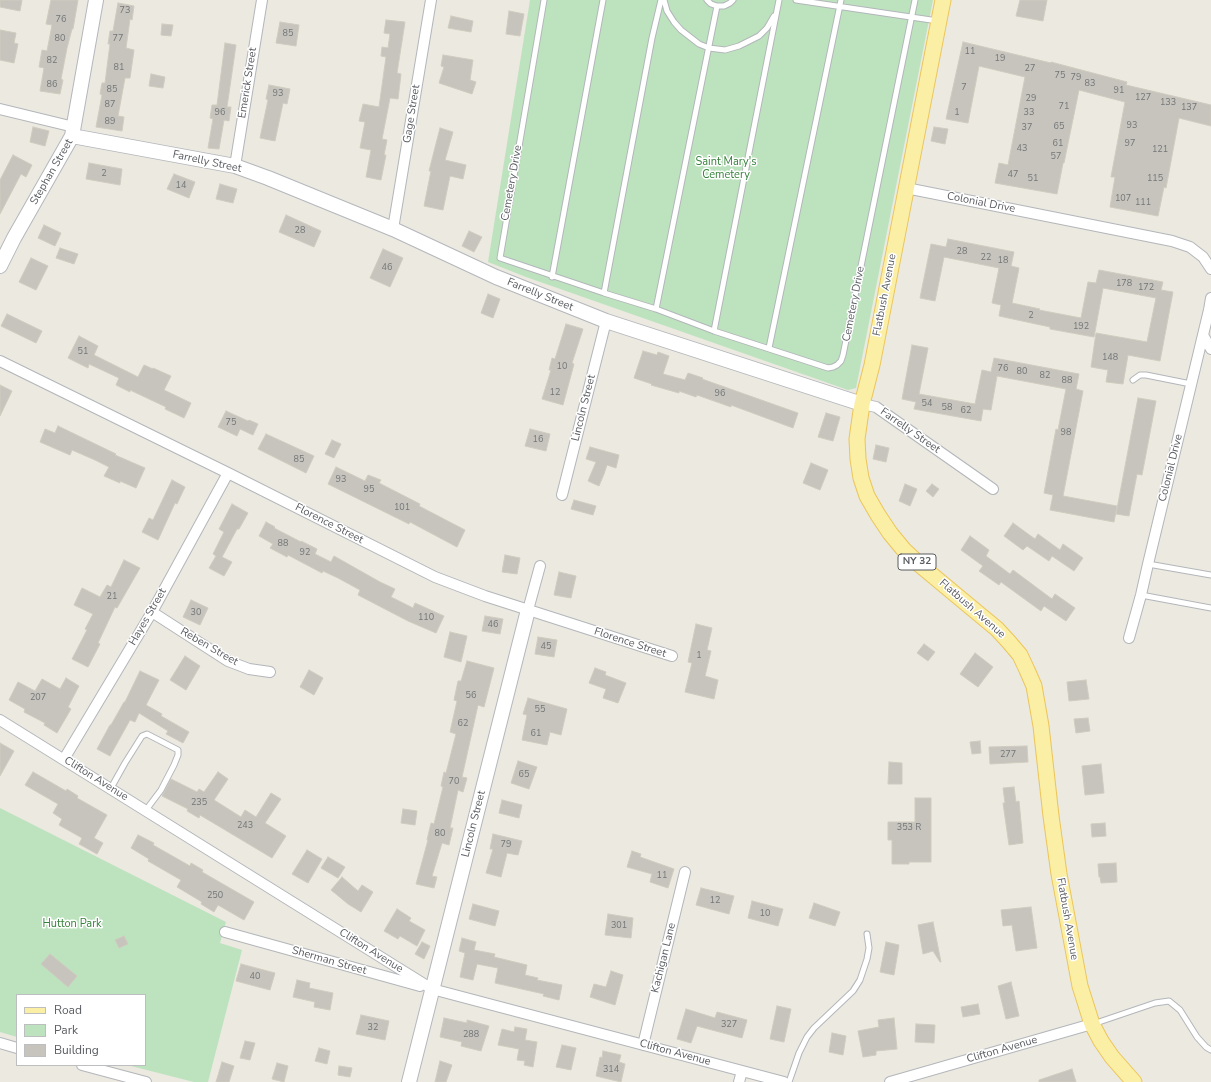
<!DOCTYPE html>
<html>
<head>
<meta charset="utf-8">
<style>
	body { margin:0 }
	#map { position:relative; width:1211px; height:1082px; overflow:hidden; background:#ebe9e0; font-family:"Nunito Sans",sans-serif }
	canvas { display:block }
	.legend { position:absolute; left:16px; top:994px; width:130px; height:72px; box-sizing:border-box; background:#fff; border:1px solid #bdbec0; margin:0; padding:5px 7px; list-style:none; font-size:12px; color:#595c61 }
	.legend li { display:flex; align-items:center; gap:8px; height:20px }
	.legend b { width:20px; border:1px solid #bdbec0 }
</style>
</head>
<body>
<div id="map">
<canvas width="1211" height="1082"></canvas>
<ul class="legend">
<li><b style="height:5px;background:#fbefa5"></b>Road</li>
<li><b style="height:11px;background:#bde3be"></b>Park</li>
<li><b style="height:11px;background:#c6c4bd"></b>Building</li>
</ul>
</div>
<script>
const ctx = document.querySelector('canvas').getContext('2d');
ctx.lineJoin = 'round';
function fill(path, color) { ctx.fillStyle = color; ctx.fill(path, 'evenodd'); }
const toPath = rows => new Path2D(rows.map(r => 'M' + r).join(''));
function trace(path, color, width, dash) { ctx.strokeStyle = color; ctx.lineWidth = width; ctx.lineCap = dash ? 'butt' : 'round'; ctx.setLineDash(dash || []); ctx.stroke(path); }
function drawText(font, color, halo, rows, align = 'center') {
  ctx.font = font + ' "Nunito Sans",sans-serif'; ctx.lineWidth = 3; ctx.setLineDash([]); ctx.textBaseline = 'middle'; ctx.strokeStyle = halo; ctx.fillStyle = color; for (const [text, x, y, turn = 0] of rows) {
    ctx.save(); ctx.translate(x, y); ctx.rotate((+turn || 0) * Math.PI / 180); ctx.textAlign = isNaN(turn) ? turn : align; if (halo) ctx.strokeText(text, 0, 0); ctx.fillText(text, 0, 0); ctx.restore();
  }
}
fill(toPath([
	[530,0,933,0,856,388,848,390,526,277,488,262],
	[0,808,226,922,220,943,242,950,208,1082,194,1082,127,1065,145,1065,145,995,17,995,17,1037,0,1032]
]), '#bde3be');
const building = toPath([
	[0,0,22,0,20,11,0,7,0,0],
	[51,0,78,0,73,29,72,29,67,48,61,79,63,80,60,94,40,91,44,68,39,67,42,50,47,51,52,25,46,24,51,0],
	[1020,0,1047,0,1043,21,1016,16,1020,0],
	[118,3,134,6,132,20,130,19,126,48,134,50,130,78,125,78,118,116,124,117,122,131,96,127,102,95,100,94,102,83,105,83,110,44,108,44,110,31,113,31,118,3],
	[509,11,524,14,520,36,506,34,509,11],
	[451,16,473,21,471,32,448,28,451,16],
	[386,20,405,22,397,73,401,74,398,99,390,98,382,139,387,140,384,155,386,155,381,180,366,177,371,150,360,148,365,122,359,121,363,104,379,107,386,57,381,56,382,47,388,48,390,34,384,33,386,20],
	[280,22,299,25,296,46,276,43,280,22],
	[162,24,173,25,171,36,161,35,162,24],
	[0,30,16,33,14,43,18,44,14,63,0,60,0,30],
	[963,42,1051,63,1051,62,1127,82,1126,85,1211,105,1211,126,1179,118,1166,188,1164,187,1158,216,1110,207,1115,177,1111,177,1125,102,1079,90,1064,163,1063,163,1057,194,995,183,999,163,1008,165,1025,77,979,66,968,123,946,119,963,42],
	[225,43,236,45,227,107,231,107,229,121,224,120,219,149,208,148,213,119,210,118,212,105,217,105,225,43],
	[443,55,473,60,470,80,476,82,472,94,439,83,444,67,441,66,443,55],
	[151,74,165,77,163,88,149,86,151,74],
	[269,85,290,89,287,104,283,103,275,141,260,138,268,100,266,99,269,85],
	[33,127,49,131,45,146,30,142,33,127],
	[934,127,948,129,945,144,931,141,934,127],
	[440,128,453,132,445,160,466,165,463,179,450,176,443,210,424,206,431,171,429,171,440,128],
	[13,155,32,165,26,177,21,174,0,214,0,180,13,155],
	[89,163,122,169,120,185,86,179,89,163],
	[174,174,195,182,189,198,167,189,174,174],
	[220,184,237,189,233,203,216,199,220,184],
	[286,215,321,231,314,247,279,232,286,215],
	[44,225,61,233,55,246,38,238,44,225],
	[469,231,482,237,474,252,462,246,469,231],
	[948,239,1014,252,1011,266,1019,268,1012,303,1040,309,1039,310,1081,318,1088,282,1096,283,1099,270,1163,282,1161,290,1173,292,1160,361,1128,355,1123,384,1106,382,1108,370,1091,367,1096,333,1147,342,1156,298,1103,288,1094,337,1050,329,1050,327,999,316,1001,305,992,303,999,268,944,257,935,301,920,298,931,244,946,247,948,239],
	[60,248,78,254,74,264,56,258,60,248],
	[383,249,403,258,390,287,370,278,383,249],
	[31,258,48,266,36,290,19,282,31,258],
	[488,294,500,299,493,318,481,313,488,294],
	[7,314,42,331,36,343,1,326,7,314],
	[566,324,583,329,572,363,574,364,563,405,542,399,551,370,549,370,552,358,555,359,566,324],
	[79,336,98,346,94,355,138,377,144,365,153,369,153,368,171,376,164,390,191,403,184,418,165,409,166,407,130,390,130,392,116,385,119,378,89,364,88,368,68,358,79,336],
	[912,345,928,348,919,394,975,404,982,370,991,372,994,358,1079,374,1076,389,1083,391,1063,496,1117,506,1114,522,1050,510,1053,495,1044,493,1056,429,1058,430,1066,389,997,376,991,410,983,409,981,421,914,409,916,402,902,399,912,345],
	[643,351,657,355,658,352,669,356,663,374,685,380,688,373,703,378,702,379,798,413,793,428,731,405,731,407,697,395,696,397,679,391,679,393,651,385,652,384,634,378,643,351],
	[0,385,12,391,0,416,0,385],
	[1138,398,1156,401,1142,475,1137,474,1129,516,1116,514,1138,398],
	[226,411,248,421,249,420,258,424,253,435,240,429,237,436,218,427,226,411],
	[826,413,840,417,833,441,818,437,826,413],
	[58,426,116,454,115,455,145,468,136,488,120,481,120,483,104,476,109,467,95,460,72,450,70,455,40,442,45,429,55,433,58,426],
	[530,429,550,434,546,451,525,446,530,429],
	[266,434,314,456,306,473,258,449,266,434],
	[332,440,341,444,334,458,325,454,332,440],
	[876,445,889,448,886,462,873,459,876,445],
	[590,447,619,455,616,468,607,465,604,474,599,486,588,481,596,462,586,459,590,447],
	[811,463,828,470,820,490,803,483,811,463],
	[336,467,365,481,368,475,381,480,379,483,420,504,419,506,465,530,457,547,410,522,409,524,328,484,336,467],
	[172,480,185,487,177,504,175,503,158,540,142,532,149,518,153,520,172,480],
	[905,484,917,489,910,506,899,501,905,484],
	[932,484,939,489,933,497,926,491,932,484],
	[574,500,596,506,593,515,571,509,574,500],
	[232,504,248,513,239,529,237,529,222,557,232,562,224,576,209,568,216,556,213,554,224,532,219,529,232,504],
	[266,522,275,527,274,528,301,542,301,541,317,549,315,554,331,562,334,556,380,582,395,589,391,597,413,608,415,603,444,616,436,633,408,621,358,595,360,590,338,578,323,571,322,573,288,555,287,557,270,548,273,544,259,536,266,522],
	[1013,523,1035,539,1038,534,1060,550,1063,544,1083,558,1074,571,1052,556,1049,561,1027,546,1023,550,1004,536,1013,523],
	[970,536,989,550,986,556,1010,574,1013,570,1052,599,1055,594,1075,608,1066,621,1044,606,1041,611,1001,582,999,585,979,571,983,566,961,550,970,536],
	[505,555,520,558,517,574,502,572,505,555],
	[124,560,140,568,117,608,115,607,98,643,100,644,88,667,72,659,87,630,85,629,93,614,74,605,82,588,100,597,107,585,111,587,124,560],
	[559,572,576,576,571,598,554,595,559,572],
	[191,600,208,608,200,625,183,617,191,600],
	[485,616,503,619,500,634,482,631,485,616],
	[696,624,712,628,707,650,711,651,705,676,718,680,714,699,685,692,692,663,688,662,696,624],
	[450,632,467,636,461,662,444,657,450,632],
	[538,637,557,640,554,657,535,654,538,637],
	[924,644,935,652,928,661,917,653,924,644],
	[975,653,993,667,978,687,960,674,975,653],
	[185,656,200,666,186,690,170,680,185,656],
	[467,661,494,668,484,707,478,705,462,777,467,778,463,792,458,790,450,828,453,828,449,845,442,843,432,876,437,877,434,888,416,884,428,840,427,840,431,823,434,824,443,787,441,786,444,772,446,773,456,734,450,732,457,701,454,700,458,681,461,681,467,661],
	[595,668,606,672,605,675,626,683,618,703,603,698,606,689,589,683,595,668],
	[309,670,323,678,314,695,300,687,309,670],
	[140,671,159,680,146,705,162,714,161,716,189,732,183,743,166,734,168,731,139,713,135,722,130,720,110,756,97,749,110,725,111,725,124,702,125,702,140,671],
	[66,678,79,686,68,707,71,709,57,733,44,725,45,723,24,712,25,709,9,700,18,682,35,691,42,679,60,689,66,678],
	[1086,680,1089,699,1069,701,1067,682,1086,680],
	[528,698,567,709,561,735,550,732,547,745,522,740,527,715,523,714,528,698],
	[1088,718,1090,731,1076,733,1074,719,1088,718],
	[980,741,981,753,972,754,970,742,980,741],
	[0,743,14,751,0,776,0,743],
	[1027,746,1028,762,990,764,989,747,1027,746],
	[518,761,537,767,529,789,511,783,518,761],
	[889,762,902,763,902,784,888,784,889,762],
	[1101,764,1104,793,1085,795,1082,766,1101,764],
	[33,772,66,791,67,789,78,796,77,798,107,815,94,838,103,843,97,854,79,844,82,838,59,825,62,819,53,813,58,804,25,785,33,772],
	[218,772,228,779,214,800,241,817,245,810,256,817,271,793,281,799,265,823,286,836,272,858,200,815,199,818,187,811,188,809,162,796,171,779,197,792,199,789,204,792,218,772],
	[1014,787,1016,802,1019,801,1023,843,1009,845,1003,803,1005,803,1003,788,1014,787],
	[915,798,931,798,931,862,909,862,909,864,892,864,892,840,888,840,888,822,915,822,915,798],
	[502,800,522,805,519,818,499,813,502,800],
	[403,809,417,811,415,825,401,823,403,809],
	[1105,823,1106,836,1092,837,1091,824,1105,823],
	[493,834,522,841,518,855,507,853,501,877,486,873,493,849,490,849,493,834],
	[138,835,154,843,153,845,190,866,191,863,203,870,202,872,254,902,244,920,218,905,214,912,201,904,202,902,177,887,181,880,148,861,149,859,131,848,138,835],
	[307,850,322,859,308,883,292,874,307,850],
	[632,851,641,854,640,857,674,869,668,888,650,882,652,874,627,867,632,851],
	[328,857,345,867,338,878,321,868,328,857],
	[1116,863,1117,882,1101,883,1100,877,1099,877,1098,864,1116,863],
	[342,877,358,891,362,885,373,892,361,912,348,904,331,890,342,877],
	[701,888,734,896,729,914,696,905,701,888],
	[752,901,783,909,778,926,748,918,752,901],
	[814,903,840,912,835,926,809,918,814,903],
	[473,904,499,911,495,926,469,919,473,904],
	[1031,907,1037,948,1016,951,1012,925,1003,926,1001,910,1031,907],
	[397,909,411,918,409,921,425,930,417,946,400,936,398,939,384,931,397,909],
	[608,914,633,918,631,938,605,935,608,914],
	[933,922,941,962,940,962,933,951,923,954,918,925,933,922],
	[124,936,128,944,119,948,115,940,124,936],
	[462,938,476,942,474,950,495,954,494,957,527,965,525,975,538,978,537,980,562,985,559,1000,543,996,544,994,495,983,498,968,477,964,473,980,460,977,465,953,459,951,462,938],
	[422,942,430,946,424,959,415,954,422,942],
	[886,942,899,945,894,975,880,972,886,942],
	[50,954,77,976,68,987,41,964,50,954],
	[241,964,275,973,270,990,236,981,241,964],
	[611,971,623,975,615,1005,590,997,594,984,606,987,611,971],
	[297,980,310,983,309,988,333,993,330,1010,314,1007,315,1002,293,997,297,980],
	[1011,982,1019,1016,1006,1019,998,986,1011,982],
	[978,1004,980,1014,963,1017,961,1007,978,1004],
	[777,1006,791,1009,784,1042,770,1039,777,1006],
	[686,1009,715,1018,717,1012,747,1020,742,1038,697,1026,691,1043,677,1039,686,1009],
	[361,1015,389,1021,385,1040,356,1034,361,1015],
	[444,1018,467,1023,467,1020,489,1026,481,1051,461,1046,462,1042,440,1037,444,1018],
	[894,1018,897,1049,876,1051,876,1055,863,1057,858,1031,879,1027,878,1020,894,1018],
	[916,1024,935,1025,934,1043,915,1042,916,1024],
	[515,1027,527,1029,525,1040,537,1042,533,1067,524,1065,525,1061,517,1060,519,1049,498,1045,502,1029,514,1032,515,1027],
	[832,1033,846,1036,843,1055,829,1052,832,1033],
	[245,1041,255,1043,250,1060,240,1058,245,1041],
	[562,1045,576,1048,571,1070,556,1067,562,1045],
	[319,1048,330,1051,327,1064,315,1061,319,1048],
	[603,1051,621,1055,619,1062,625,1064,621,1082,596,1076,600,1057,602,1058,603,1051],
	[440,1061,452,1065,446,1082,435,1082,440,1061],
	[222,1062,234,1066,229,1082,216,1082,222,1062],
	[277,1063,288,1066,284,1082,272,1079,277,1063],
	[339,1066,352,1068,350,1077,338,1075,339,1066],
	[1072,1069,1076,1082,1039,1082,1039,1080,1072,1069]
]);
fill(building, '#c6c4bd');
trace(building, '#d0cbbf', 1);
const lane = toPath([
	[544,0,500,258,604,293,652,38,661,0],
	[664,0,667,11,674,22,681,30,699,44,709,48,725,50,739,46,759,36,767,28,774,16],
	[707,0,711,4,717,6,724,6,730,3,733,0],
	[796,0,938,21],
	[552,277,603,0],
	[604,293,656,309,714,331,828,368,833,367,837,365,841,361,843,355,915,0],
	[656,309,717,6],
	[714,331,779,0],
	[769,348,841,0],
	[1133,380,1140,375,1146,375,1191,384],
	[1148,564,1211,575],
	[1141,595,1211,608],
	[111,788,125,763,142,736,147,734,178,750,178,755,174,765,161,790,146,810],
	[1093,1024,1155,1003,1169,1001,1180,1010,1197,1037,1206,1047,1211,1050],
	[789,1082,799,1053,807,1037,814,1028,853,991,860,980,867,959,869,948,867,934]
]);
const street = toPath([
	[0,109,74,127],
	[235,166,262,0],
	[906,188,1172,241,1190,247,1203,257,1211,269],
	[393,229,431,0],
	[1203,335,1211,349],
	[0,361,228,473,435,577,485,596,672,656],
	[862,404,876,407,993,489],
	[562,495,606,321],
	[528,610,540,566],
	[152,612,228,661,249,669,270,672],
	[1129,638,1141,595,1148,564,1209,310,1211,298],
	[0,720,432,989,784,1082],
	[64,759,152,612,228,473],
	[225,932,420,986],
	[0,1043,17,1048],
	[643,1045,685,872],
	[82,1065,146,1082],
	[739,1082,742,1071],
	[890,1082,1092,1024]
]);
const secondary = toPath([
	[72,136,235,166,268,178,393,229,496,277,606,321,862,404],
	[0,266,14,238,72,136,96,0],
	[409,1082,528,610]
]);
const primary = toPath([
	[943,0,872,365,862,404,857,439,858,459,861,478,867,496,878,515,890,533,904,550,920,565,997,629,1009,642,1020,655,1027,670,1034,686,1041,726,1051,816,1059,874,1080,986,1092,1024,1101,1041,1112,1057,1134,1082]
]);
trace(lane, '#b3b6ba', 7);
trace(street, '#b3b6ba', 12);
trace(secondary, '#b4b7bc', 16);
trace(primary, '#ebc55a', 17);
trace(lane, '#fff', 5);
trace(street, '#fff', 10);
trace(secondary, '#fff', 14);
trace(primary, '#fbefa5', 15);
drawText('9px', '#747678', null, [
	["73",125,11],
	["76",61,20],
	["85",288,34],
	["80",60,39],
	["77",118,39],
	["11",970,52],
	["19",1000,59],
	["82",52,61],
	["81",119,68],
	["27",1030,69],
	["75",1060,76],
	["79",1076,78],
	["83",1090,84],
	["86",52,85],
	["7",964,88],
	["85",112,90],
	["91",1119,91],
	["93",278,94],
	["127",1143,98],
	["29",1031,99],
	["133",1168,103],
	["87",110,105],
	["71",1064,107],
	["137",1189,108],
	["96",220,113],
	["1",957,113],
	["33",1029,113],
	["89",110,122],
	["93",1132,126],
	["65",1059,127],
	["37",1027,128],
	["61",1058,144],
	["97",1130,144],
	["43",1022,149],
	["121",1160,150],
	["57",1056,157],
	["2",104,174],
	["47",1013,175],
	["51",1033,179],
	["115",1155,179],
	["14",181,186],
	["107",1123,199],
	["111",1143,203],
	["28",300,231],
	["28",962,252],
	["22",986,258],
	["18",1003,261],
	["46",387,268],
	["178",1124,284],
	["172",1146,288],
	["2",1031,316],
	["192",1081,327],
	["51",83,352],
	["148",1110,358],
	["10",562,367],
	["76",1003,369],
	["80",1022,372],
	["82",1045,376],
	["88",1067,381],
	["12",555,393],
	["96",720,394],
	["54",927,404],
	["58",947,408],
	["62",966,411],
	["75",231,423],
	["98",1066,433],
	["16",538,440],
	["85",299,460],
	["93",341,480],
	["95",369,490],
	["101",402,508],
	["88",283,544],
	["92",305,553],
	["21",112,597],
	["30",196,613],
	["110",426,618],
	["46",493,625],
	["45",546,647],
	["1",699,656],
	["56",471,696],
	["207",38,698],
	["55",540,710],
	["62",463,724],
	["61",536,734],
	["277",1008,755],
	["65",524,775],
	["70",454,782],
	["235",199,803],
	["243",245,826],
	["353 R",909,828],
	["80",440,834],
	["79",506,845],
	["11",662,876],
	["250",215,896],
	["12",715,901],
	["10",765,914],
	["301",619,926],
	["40",255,977],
	["327",729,1025],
	["32",373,1028],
	["288",471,1035],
	["314",611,1070]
]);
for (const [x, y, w] of [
	[917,562,38]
]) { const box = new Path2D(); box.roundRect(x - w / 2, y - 8, w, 16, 3); ctx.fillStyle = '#fff'; ctx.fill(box); trace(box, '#595c61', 1); }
drawText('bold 10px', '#595c61', null, [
	["NY 32",917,562]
]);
drawText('11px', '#595c61', '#fff', [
	["Emerick Street",248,83,-81],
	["Gage Street",412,114,-81],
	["Farrelly Street",207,162,12],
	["Stephan Street",52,172,-60],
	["Cemetery Drive",512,183,-80],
	["Colonial Drive",981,203,11],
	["Farrelly Street",540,295,22],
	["Flatbush Avenue",885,295,-79],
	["Cemetery Drive",854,304,-79],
	["Lincoln Street",584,408,-76],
	["Farrelly Street",910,431,35],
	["Colonial Drive",1171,468,-76],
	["Florence Street",329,524,27],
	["Flatbush Avenue",972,609,41],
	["Hayes Street",148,617,-60],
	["Florence Street",630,643,18],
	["Reben Street",209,647,30],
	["Clifton Avenue",96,779,32],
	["Lincoln Street",474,824,-76],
	["Flatbush Avenue",1067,919,80],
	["Clifton Avenue",371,951,32],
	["Kachigan Lane",664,958,-76],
	["Sherman Street",329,961,16],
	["Clifton Avenue",1002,1050,-16],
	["Clifton Avenue",675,1053,15]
]);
drawText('11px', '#37813c', '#fff', [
	["Saint Mary's",726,162],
	["Cemetery",726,175],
	["Hutton Park",72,924]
]);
</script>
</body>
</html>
